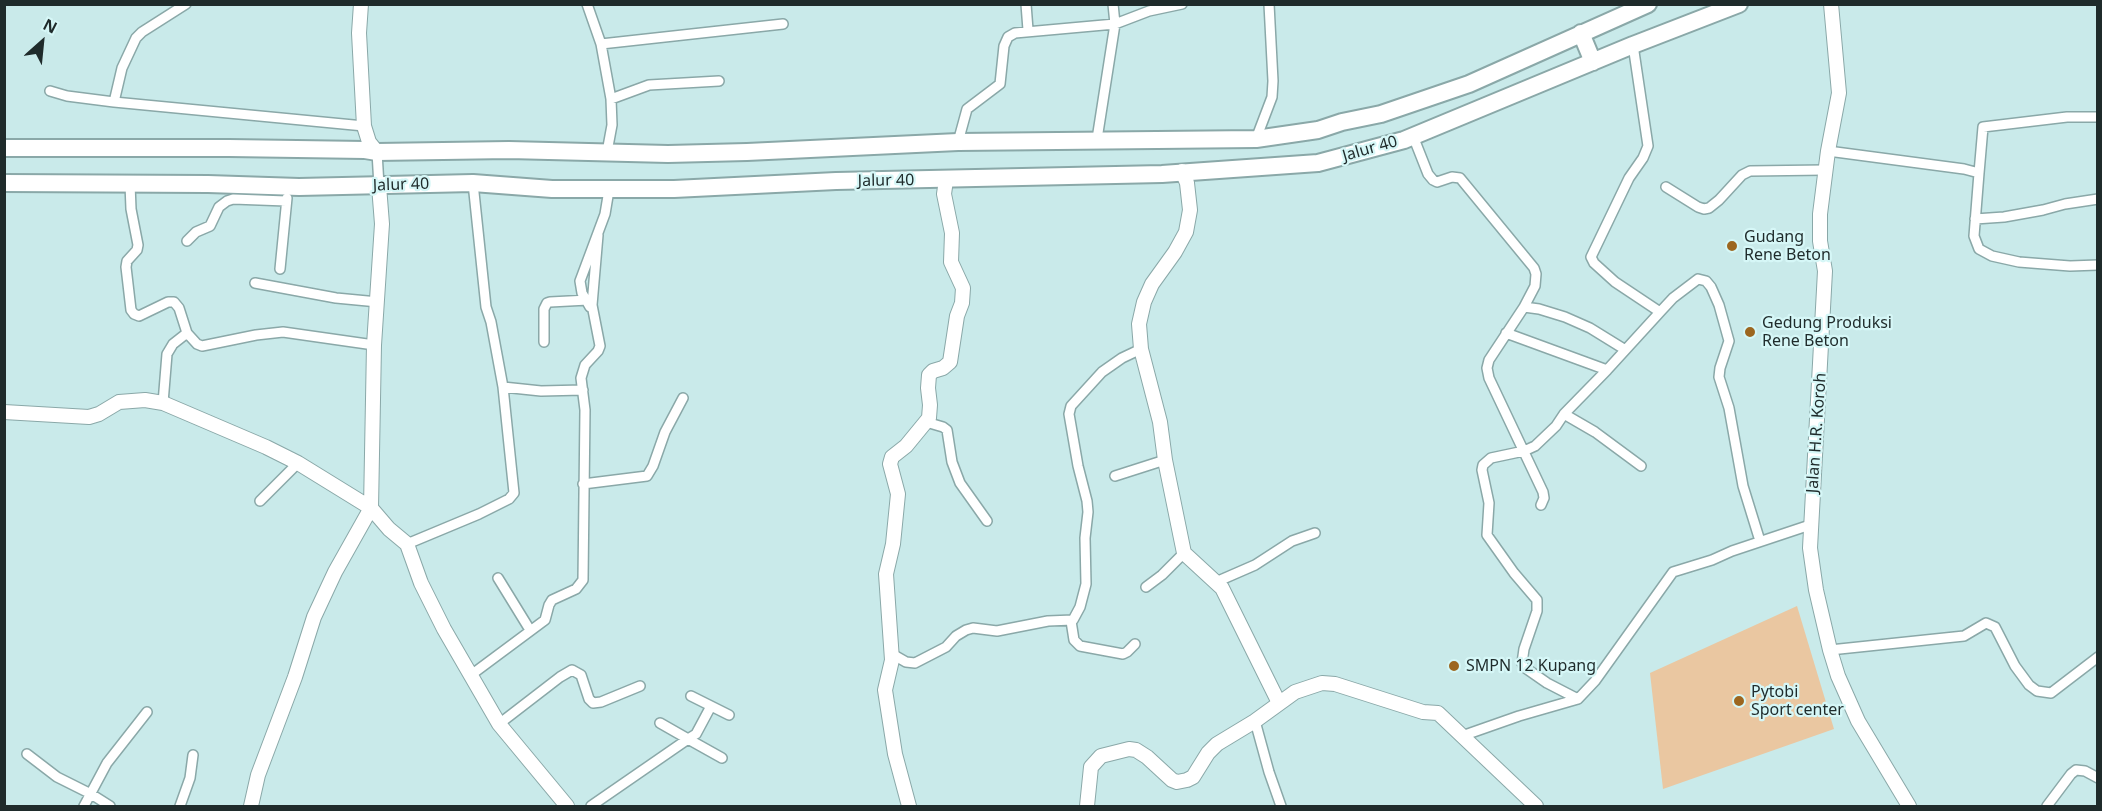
<!DOCTYPE html>
<html>
<head>
<meta charset="utf-8">
<style>
	body { margin:0 }
	#map { position:relative; width:2102px; height:811px; overflow:hidden; background:#c9eaea; font-family:"Noto Sans",sans-serif }
	canvas { display:block }
	.frame { position:absolute; inset:0; border:6px solid #1f2b2b; pointer-events:none }
	.north { position:absolute; left:12px; top:12px; width:60px; height:60px; -webkit-text-stroke:4px #d6f7f7; paint-order:stroke; rotate:27deg; font-size:16px; font-weight:700; line-height:24px; text-align:center; color:#1f2b2b }
	.north::after { content:''; display:block; margin:auto; width:21px; height:27px; background:#1f2b2b; clip-path:polygon(50% 0,100% 100%,50% 72%,0 100%) }
</style>
</head>
<body>
<div id="map">
<canvas width="2102" height="811"></canvas>
<div class="frame"></div>
<div class="north">N</div>
</div>
<script>
const ctx = document.querySelector('canvas').getContext('2d');
ctx.lineJoin = 'round';
function fill(path, color) { ctx.fillStyle = color; ctx.fill(path, 'evenodd'); }
const toPath = rows => new Path2D(rows.map(r => 'M' + r).join(''));
function trace(path, color, width, dash) { ctx.strokeStyle = color; ctx.lineWidth = width; ctx.lineCap = dash ? 'butt' : 'round'; ctx.setLineDash(dash || []); ctx.stroke(path); }
function drawText(font, color, halo, rows, align = 'center') {
  ctx.font = font + ' "Noto Sans",sans-serif'; ctx.lineWidth = 4.5; ctx.setLineDash([]); ctx.textBaseline = 'middle'; ctx.strokeStyle = halo; ctx.fillStyle = color; for (const [text, x, y, turn = 0] of rows) {
    ctx.save(); ctx.translate(x, y); ctx.rotate((+turn || 0) * Math.PI / 180); ctx.textAlign = isNaN(turn) ? turn : align; if (halo) ctx.strokeText(text, 0, 0); ctx.fillText(text, 0, 0); ctx.restore();
  }
}
fill(toPath([
	[1797,606,1834,729,1663,789,1650,673]
]), '#eac7a1');
const street = toPath([
	[587,4,601,44,611,99,612,125,607,152],
	[1026,4,1028,30],
	[601,44,783,24],
	[50,91,67,96,114,102,364,126],
	[611,99,649,85,719,81],
	[114,102,122,68,136,38,142,32,186,4],
	[1413,136,1428,174,1433,180,1437,182,1452,177,1460,178,1534,268,1536,274,1535,286,1524,307],
	[1097,139,1115,24,1113,4],
	[1256,139,1272,97,1273,81,1269,4],
	[958,142,967,109,1000,84,1004,46,1008,37,1015,33,1115,24,1149,11,1182,4],
	[1828,151,1964,169,1979,173,1974,236,1979,249,1992,256,2019,262,2070,266,2098,265],
	[377,152,379,186],
	[1979,173,1983,127,2067,117,2098,117],
	[130,184,131,209,138,245,137,250,127,261,126,267,131,310,134,314,139,316,168,302,174,302,179,308,187,333,173,344,167,354,163,403],
	[1666,187,1698,207,1704,209,1709,208,1719,200,1742,175,1750,171,1825,170],
	[1975,219,2004,217,2043,210,2065,204,2098,199],
	[187,241,196,232,210,226,219,207,227,201,233,199,286,201],
	[280,269,287,198],
	[255,283,336,298,378,302],
	[590,307,582,293,580,281,605,214,609,190],
	[1660,312,1673,298,1698,279,1706,281,1711,287,1719,305,1729,341,1720,368,1719,377,1729,408,1743,486,1760,541],
	[187,333,197,344,202,346,256,335,283,332,374,345],
	[1506,333,1607,370],
	[544,342,544,309,547,303,550,302,588,300],
	[503,387,541,391,583,390],
	[1564,414,1595,432,1641,466],
	[926,422,943,427,947,430,952,462,960,483,987,521],
	[1115,476,1165,460],
	[583,484,647,476,653,466,665,432,683,398],
	[260,501,298,463],
	[1541,505,1544,498,1543,492,1489,378,1487,368,1489,360,1524,307,1539,309,1565,317,1590,328,1624,349],
	[407,544,479,514,509,499,514,493,503,387,491,322,486,307,473,183],
	[498,578,530,630],
	[1216,582,1255,565,1292,541,1315,533],
	[1146,587,1162,575,1184,553],
	[1071,621,1074,640,1080,646,1123,654,1127,652,1135,644],
	[1830,650,1964,636,1986,623,1995,627,2015,666,2029,685,2037,691,2051,693,2098,657],
	[892,654,906,662,915,663,946,647,956,636,966,630,973,628,997,631,1048,621,1073,620,1080,607,1086,584,1085,538,1088,512,1087,501,1078,466,1069,414,1071,406,1102,372,1122,358,1141,349],
	[471,675,545,620,549,605,552,600,576,589,583,580,585,410,581,378,585,365,598,351,600,346,592,305,598,235],
	[691,696,729,715],
	[1578,699,1547,683,1524,667,1522,663,1524,649,1537,611,1537,600,1514,573,1487,535,1489,503,1482,470,1483,465,1491,458,1524,451,1535,446,1556,426,1564,414,1607,370,1660,312,1615,282,1594,263,1591,257,1629,178,1643,158,1648,146,1633,45],
	[1255,721,1269,772,1281,806],
	[660,723,688,739,696,734,711,706],
	[499,724,560,677,572,670,581,675,589,699,593,703,601,702,640,686],
	[1462,736,1519,716,1578,699,1595,681,1673,572,1712,560,1732,551,1810,525],
	[27,754,57,777,91,794,110,806],
	[84,806,107,763,147,712],
	[180,806,190,778,193,755],
	[591,806,688,739,722,758],
	[2047,806,2071,774,2076,770,2085,771,2098,778]
]);
const secondary = toPath([
	[361,4,359,33,364,126,369,142,377,152],
	[1831,4,1839,93,1828,151,1820,214,1820,241,1825,271,1810,548,1816,590,1830,650,1838,676,1858,721,1909,806],
	[1182,171,1187,183,1190,210,1186,232,1175,252,1152,284,1144,302,1139,324,1141,349,1160,422,1165,460,1184,553,1222,588,1279,703],
	[4,412,89,417,99,414,119,402,145,400,163,403,266,447,298,463,371,508,389,529,407,544,421,583,444,629,499,724,567,806],
	[251,806,258,775,295,677,314,617,335,572,371,508,374,345,382,224,379,186],
	[909,806,895,754,885,690,892,660,886,574,893,544,898,494,890,464,892,457,906,446,929,418,930,405,928,388,929,375,933,371,943,368,950,362,957,316,962,303,963,288,951,262,952,233,944,194,946,180],
	[1087,806,1091,767,1101,756,1129,749,1136,750,1147,757,1172,780,1177,782,1187,780,1193,777,1208,753,1217,744,1255,721,1295,692,1322,683,1335,684,1423,712,1438,713,1536,806]
]);
const highway = toPath([
	[1581,33,1593,62],
	[4,148,229,148,365,150,377,152,509,150,668,154,747,152,958,142,1256,139,1318,130,1342,122,1381,114,1469,84,1648,4],
	[4,183,208,184,299,187,473,183,552,189,674,189,836,181,1162,174,1318,163,1404,140,1633,45,1739,4]
]);
trace(street, '#8aa8a8', 12);
trace(secondary, '#8aa8a8', 16);
trace(highway, '#8aa8a8', 20);
trace(street, '#fff', 9);
trace(secondary, '#fff', 14);
trace(highway, '#fff', 16);
for (const [x, y, r, color] of [
	[1732,246,6,"#9c661f"],
	[1750,332,6,"#9c661f"],
	[1454,666,6,"#9c661f"],
	[1739,701,6,"#9c661f"]
]) { const dot = new Path2D(); dot.arc(x, y, r, 0, 2 * Math.PI); ctx.fillStyle = color; ctx.fill(dot); trace(dot, '#d6f7f7', 2); }
drawText('16px', '#1f2b2b', '#d6f7f7', [
	["Jalur 40",1370,149,-16],
	["Jalur 40",886,181,-1],
	["Jalur 40",401,185,-2],
	["Jalan H.R. Koroh",1817,433,-86]
]);
drawText('16px', '#1f2b2b', '#d6f7f7', [
	["Gudang",1744,237],
	["Rene Beton",1744,255],
	["Gedung Produksi",1762,323],
	["Rene Beton",1762,341],
	["SMPN 12 Kupang",1466,666],
	["Pytobi",1751,692],
	["Sport center",1751,710]
], 'left');
</script>
</body>
</html>
